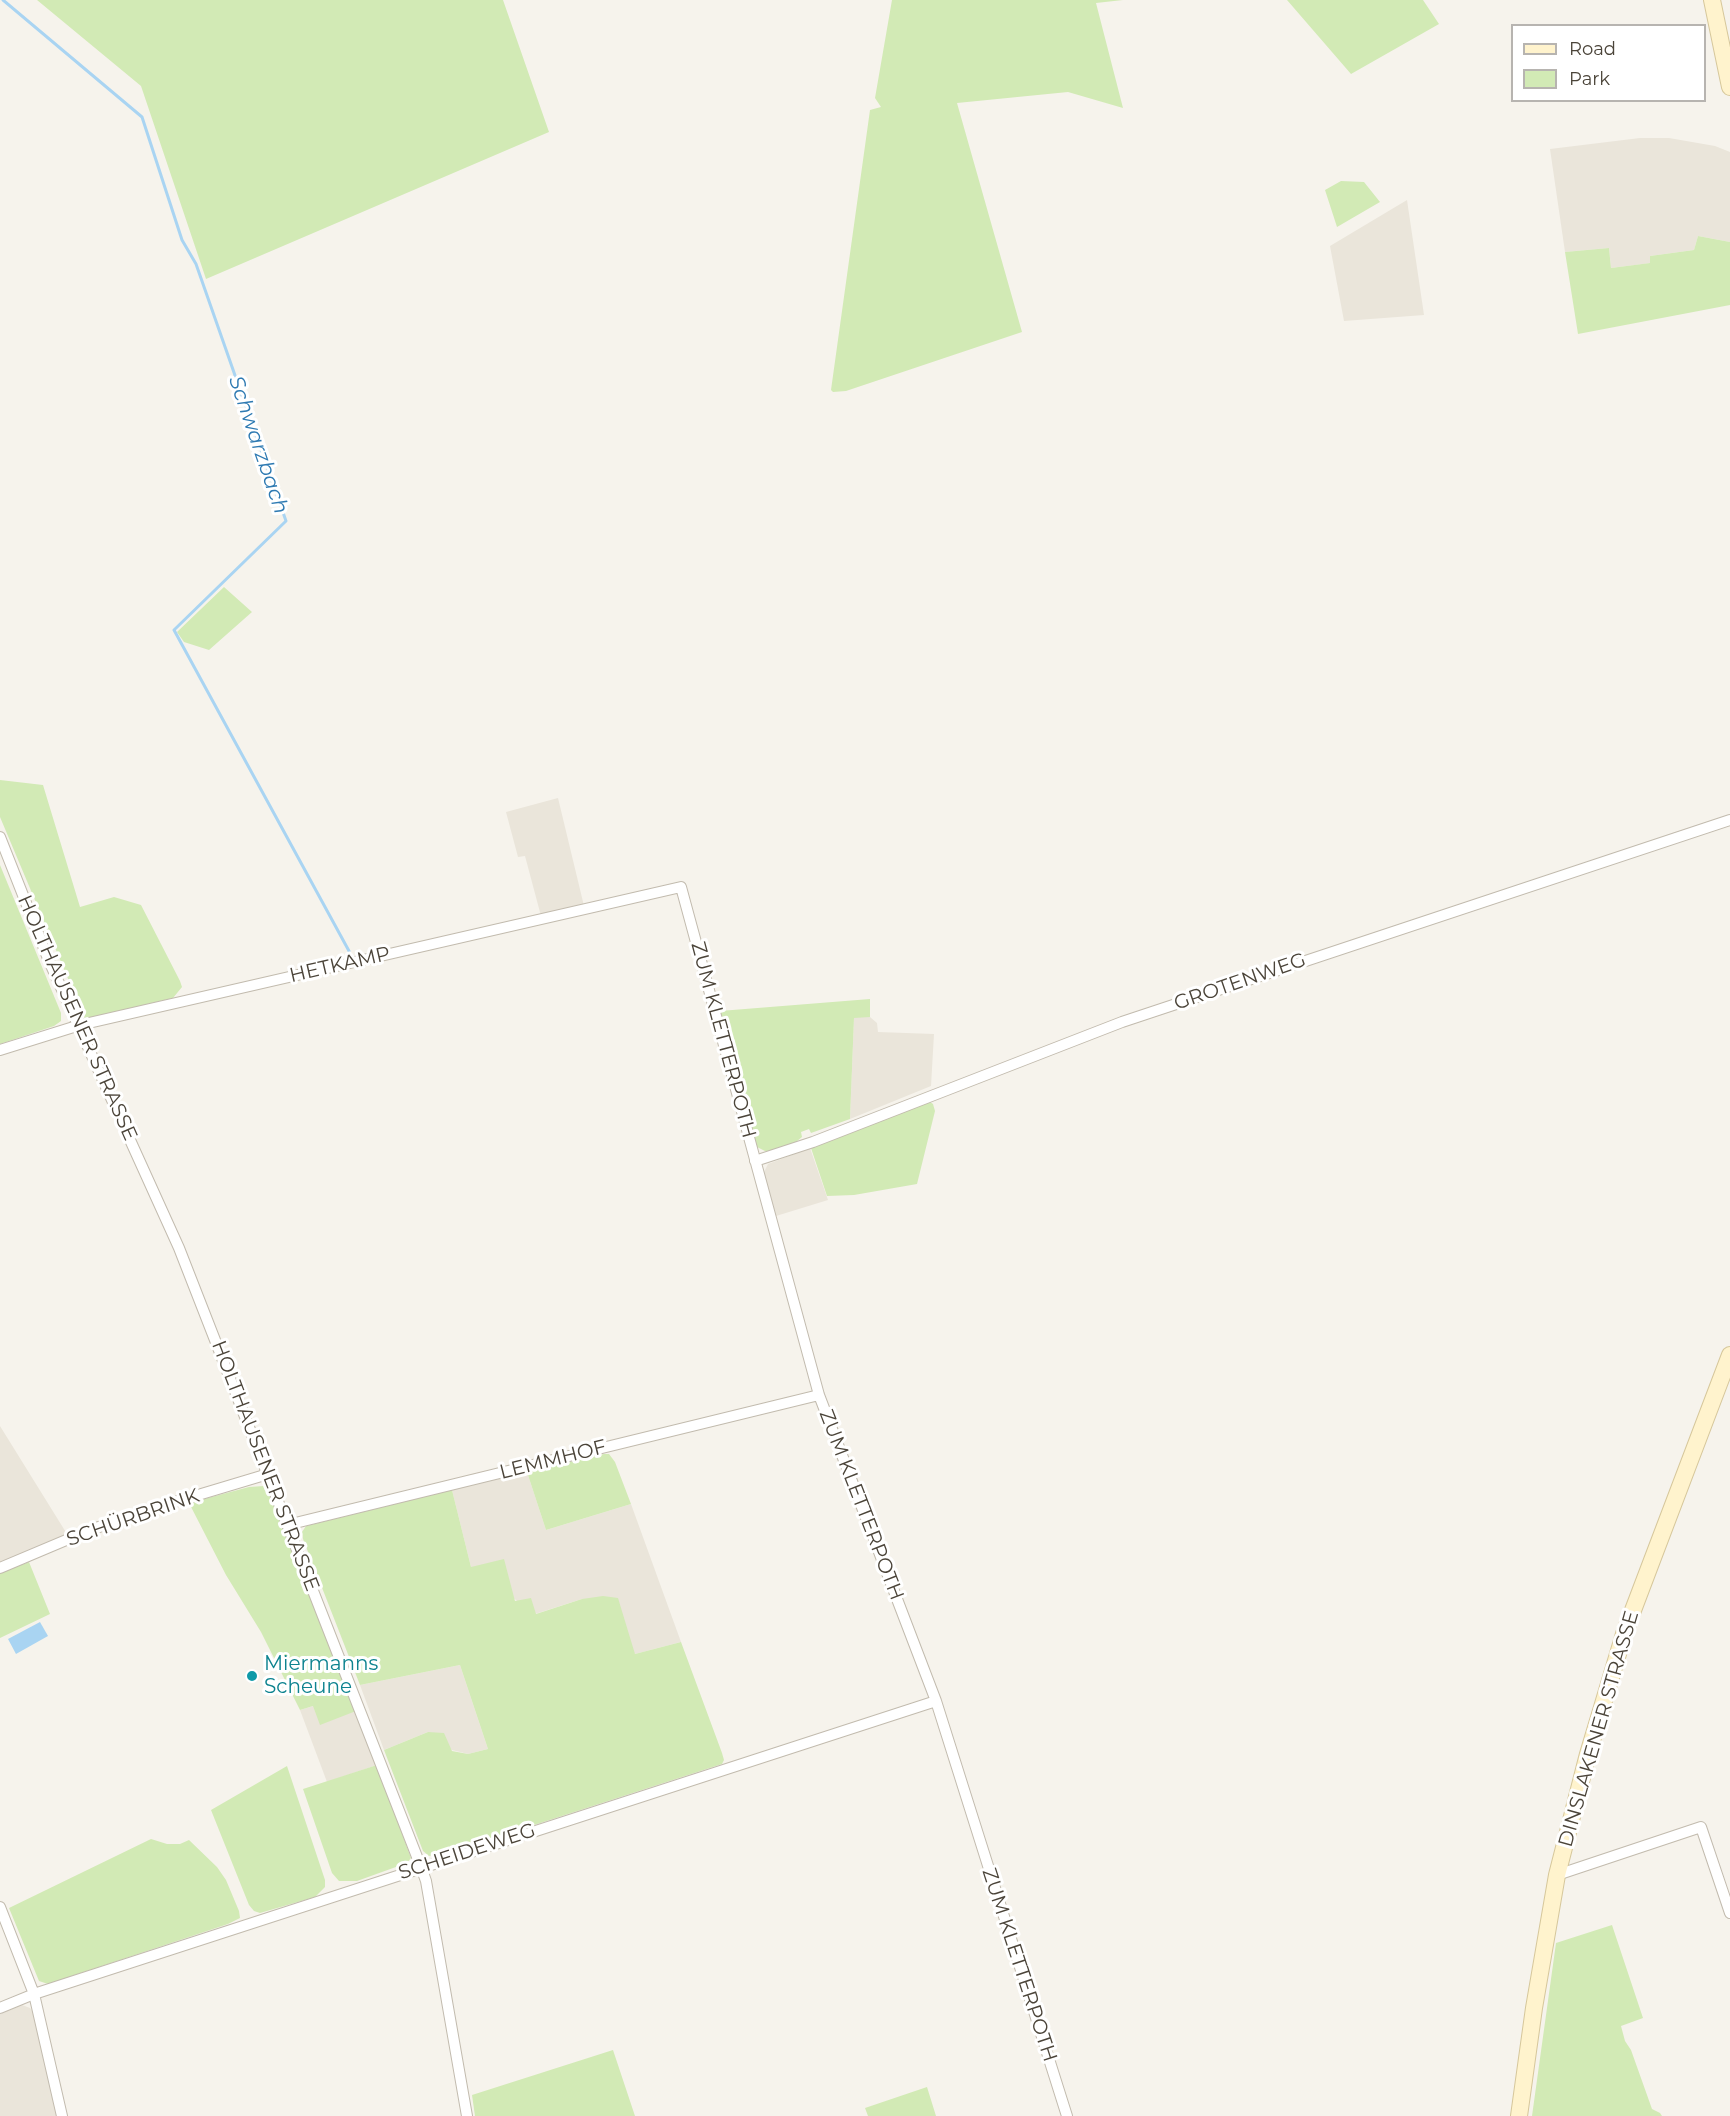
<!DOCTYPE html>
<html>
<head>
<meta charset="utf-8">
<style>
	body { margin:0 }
	#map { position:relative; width:1730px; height:2116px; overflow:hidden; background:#f6f3ec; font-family:Montserrat,sans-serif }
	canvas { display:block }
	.legend { position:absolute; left:1511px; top:24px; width:195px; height:78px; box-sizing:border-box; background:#fff; border:2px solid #b7b4b0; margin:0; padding:8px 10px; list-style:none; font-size:18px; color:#4b4439 }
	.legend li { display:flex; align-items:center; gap:12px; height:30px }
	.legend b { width:30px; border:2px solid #b7b4b0 }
</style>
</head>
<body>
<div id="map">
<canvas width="1730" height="2116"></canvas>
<ul class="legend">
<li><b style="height:8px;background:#fff3cd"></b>Road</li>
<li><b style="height:16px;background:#d2eab5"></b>Park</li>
</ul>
</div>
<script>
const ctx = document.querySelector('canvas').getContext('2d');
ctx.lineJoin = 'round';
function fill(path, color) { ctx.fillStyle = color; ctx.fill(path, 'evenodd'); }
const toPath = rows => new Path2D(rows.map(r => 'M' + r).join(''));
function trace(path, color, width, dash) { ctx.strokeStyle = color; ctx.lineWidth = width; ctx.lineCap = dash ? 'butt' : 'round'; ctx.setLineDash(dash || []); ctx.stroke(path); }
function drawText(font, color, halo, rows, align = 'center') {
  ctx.font = font + ' Montserrat,sans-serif'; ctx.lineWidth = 6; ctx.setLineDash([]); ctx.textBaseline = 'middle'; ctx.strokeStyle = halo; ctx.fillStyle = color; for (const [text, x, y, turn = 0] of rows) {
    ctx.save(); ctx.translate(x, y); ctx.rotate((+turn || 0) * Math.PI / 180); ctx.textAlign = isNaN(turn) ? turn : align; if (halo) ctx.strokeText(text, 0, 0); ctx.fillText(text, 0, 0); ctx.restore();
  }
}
fill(toPath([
	[1640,138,1669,138,1715,146,1730,152,1730,242,1698,236,1694,250,1650,256,1651,263,1611,268,1609,248,1565,252,1550,149],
	[1407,200,1424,315,1344,321,1330,246],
	[558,798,584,906,541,916,525,856,518,857,506,812],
	[854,1017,870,1017,877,1023,878,1032,934,1034,931,1086,850,1119],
	[810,1148,828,1200,776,1216,764,1172,768,1164],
	[0,1426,67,1534,0,1564],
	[527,1472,546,1530,631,1504,681,1642,635,1654,582,1599,535,1614,471,1567,452,1490],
	[460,1665,488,1749,468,1754,452,1750,428,1732,384,1750,360,1685],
	[313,1706,356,1711,377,1765,327,1782,300,1710],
	[22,2005,30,2008,36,2016,61,2116,0,2116,0,2014]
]), '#eae5da');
fill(toPath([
	[37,0,503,0,549,132,206,279,141,86],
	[892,0,1123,0,1096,3,1123,108,1068,92,957,103,1022,332,846,391,833,392,831,390,870,110,881,107,875,98],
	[1287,0,1423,0,1439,24,1351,74],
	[1341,181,1364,182,1380,202,1337,227,1325,190],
	[1698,236,1730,242,1730,305,1578,334,1565,252,1609,248,1611,268,1650,263,1650,256,1694,250],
	[224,587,252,612,209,650,184,642,177,632],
	[0,780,43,785,80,907,114,897,141,905,180,981,182,987,173,998,85,1019,0,817],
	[0,865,61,1013,61,1021,54,1026,0,1044],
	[870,999,870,1017,854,1018,850,1119,811,1133,809,1129,801,1132,802,1137,796,1142,771,1151,765,1151,757,1147,720,1011],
	[930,1102,933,1104,935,1111,917,1184,854,1195,827,1196,811,1148],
	[604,1454,609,1454,615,1462,631,1504,546,1530,527,1472],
	[264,1486,269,1492,356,1711,320,1725,313,1706,300,1710,261,1632,226,1575,189,1503,249,1487],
	[452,1490,471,1567,504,1559,515,1601,531,1598,536,1614,582,1599,603,1596,618,1598,635,1654,681,1642,722,1753,724,1760,722,1764,528,1827,523,1822,519,1830,429,1856,423,1851,384,1750,428,1732,444,1733,452,1751,468,1754,488,1749,460,1665,360,1685,303,1539,302,1532,306,1526],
	[29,1562,50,1614,0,1638,0,1573],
	[377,1765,411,1858,407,1863,357,1881,339,1881,332,1873,303,1789],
	[287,1766,325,1880,325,1887,315,1897,260,1913,254,1911,249,1905,211,1810],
	[151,1839,167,1844,180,1844,189,1840,217,1867,226,1880,239,1911,240,1918,228,1924,48,1984,39,1981,9,1908],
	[1612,1925,1643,2018,1621,2026,1625,2041,1631,2050,1652,2109,1660,2113,1662,2116,1532,2116,1556,1943],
	[613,2050,635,2116,475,2116,472,2095],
	[927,2087,936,2116,868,2116,865,2108]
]), '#d2eab5');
fill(toPath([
	[40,1622,48,1636,16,1654,8,1639]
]), '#a9d4f2');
trace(toPath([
	[3,0,142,117,182,240,196,264,286,521,174,630,349,951]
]), '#a9d4f2', 3);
const minor = toPath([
	[0,837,49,961,179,1248,421,1867,426,1881,467,2116],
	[0,1050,80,1025,681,887,819,1395,936,1701,1067,2116],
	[755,1161,813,1142,1122,1022,1730,820],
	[287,1525,819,1395],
	[0,1568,90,1530,158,1507,268,1474],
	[1557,1875,1701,1827,1730,1913],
	[0,1907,34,1994,62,2116],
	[0,2008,34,1994,936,1701]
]);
const secondary = toPath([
	[1712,0,1730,87],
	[1519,2116,1534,2008,1557,1875,1588,1754,1624,1634,1730,1355]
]);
trace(minor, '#c2bbae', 12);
trace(secondary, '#d6c79b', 18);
trace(minor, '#fff', 10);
trace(secondary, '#fff3cd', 16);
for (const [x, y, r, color] of [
	[252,1676,6,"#0f9aa8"]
]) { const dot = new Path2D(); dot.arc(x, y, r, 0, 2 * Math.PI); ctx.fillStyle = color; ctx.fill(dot); trace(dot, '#fff', 2); }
drawText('20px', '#4b4439', '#fff', [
	["HETKAMP",340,965,-13],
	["GROTENWEG",1240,982,-19],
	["HOLTHAUSENER STRASSE",77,1018,66],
	["ZUM KLETTERPOTH",723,1040,75],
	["LEMMHOF",553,1460,-14],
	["HOLTHAUSENER STRASSE",265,1466,69],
	["ZUM KLETTERPOTH",861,1505,69],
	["SCHÜRBRINK",133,1518,-19],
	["DINSLAKENER STRASSE",1599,1729,-74],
	["SCHEIDEWEG",467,1852,-18],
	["ZUM KLETTERPOTH",1019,1965,72]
]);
drawText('20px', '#0d838f', '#fff', [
	["Miermanns",264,1664],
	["Scheune",264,1687]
], 'left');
drawText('italic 21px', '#2e7ab2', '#fff', [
	["Schwarzbach",258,445,71]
]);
</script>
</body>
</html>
